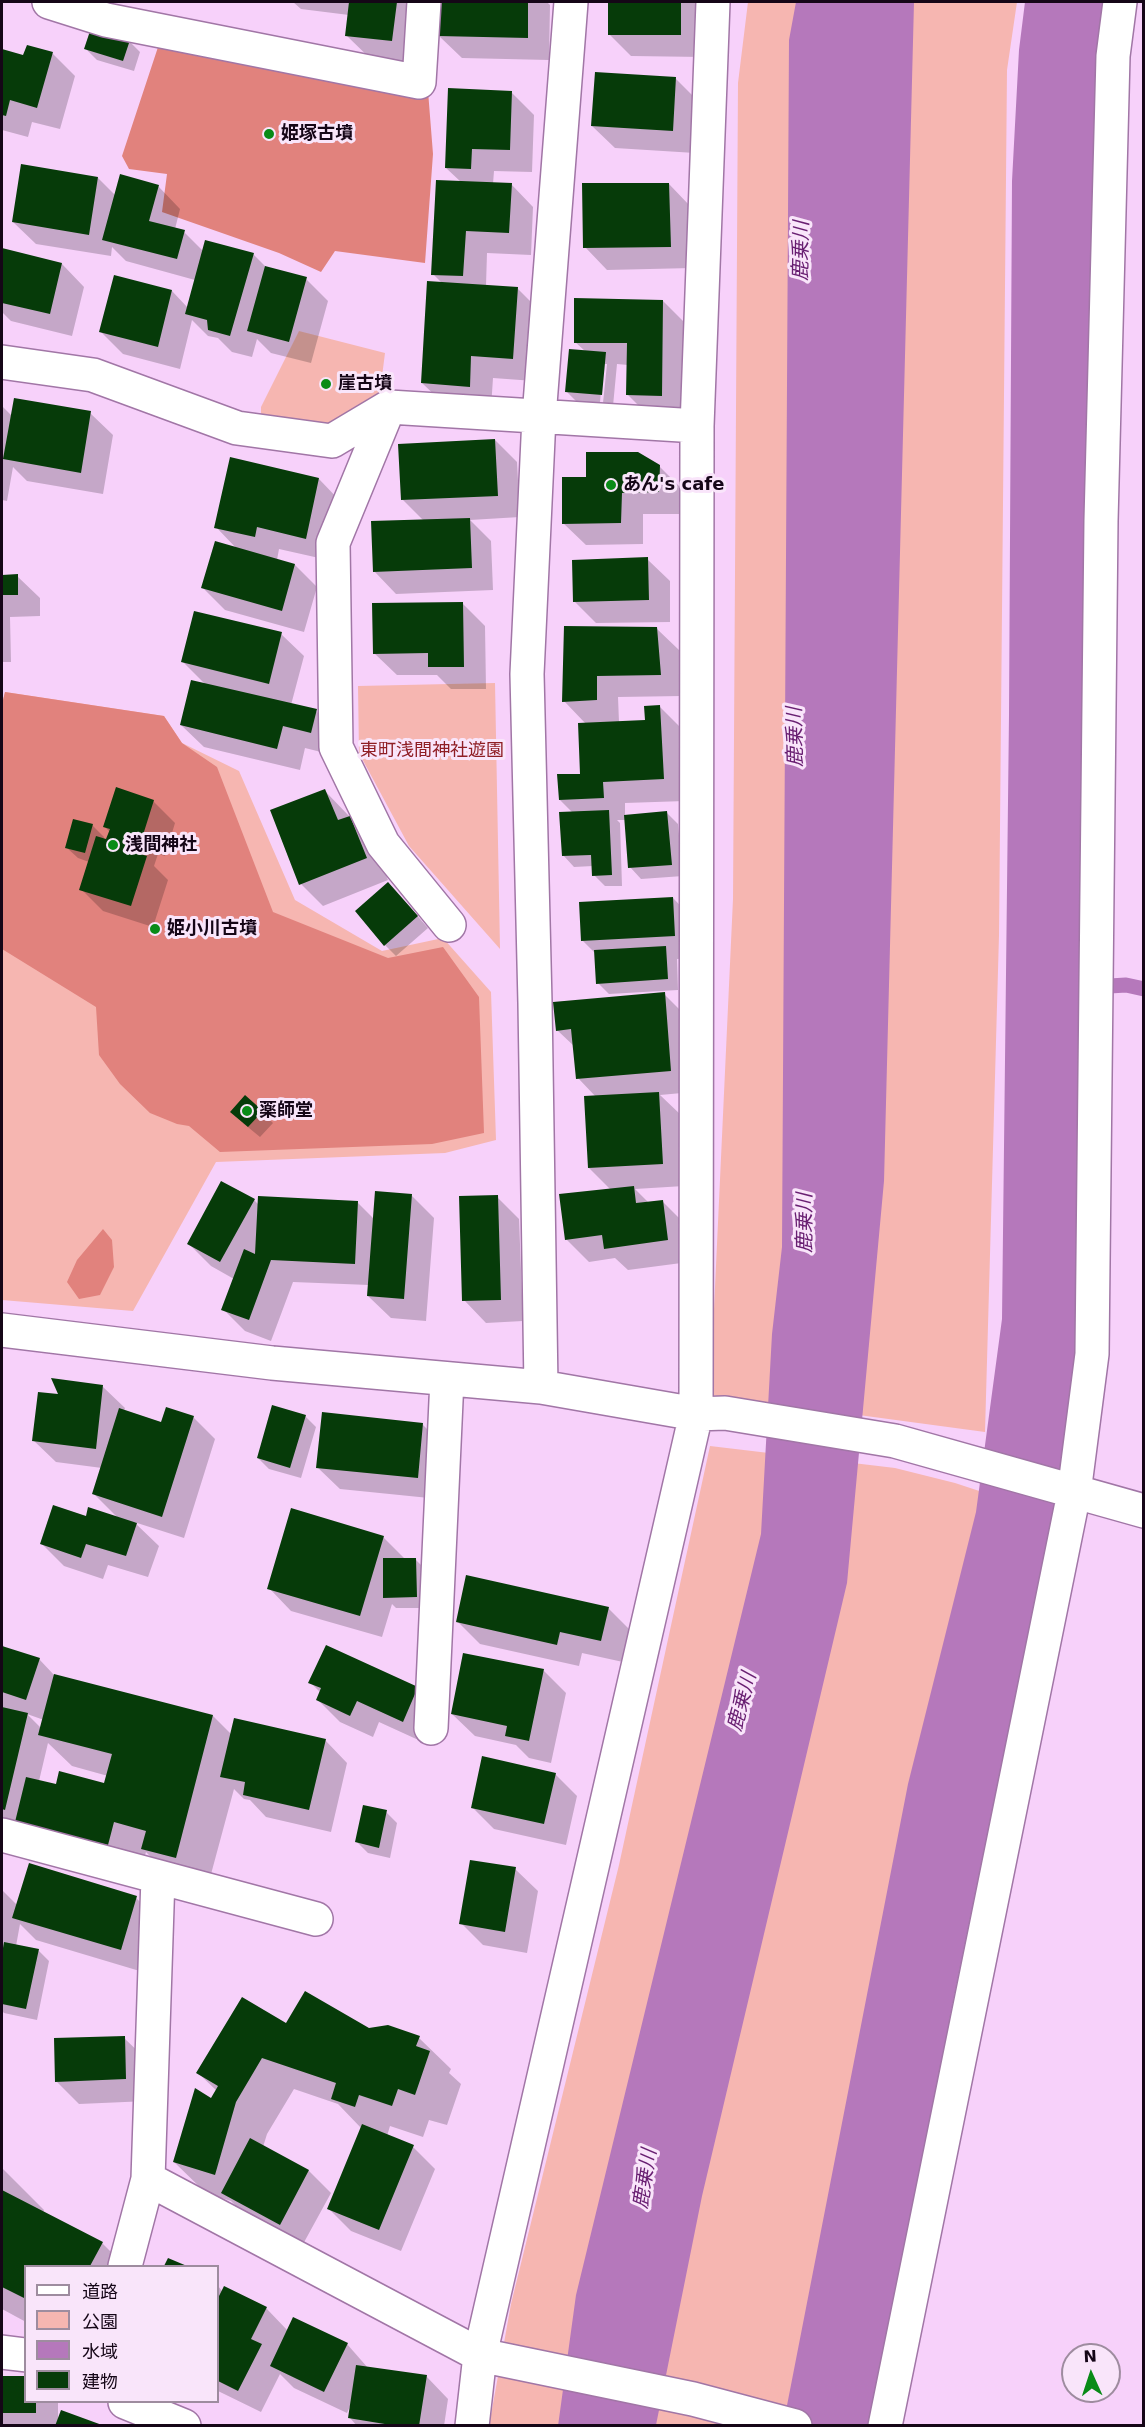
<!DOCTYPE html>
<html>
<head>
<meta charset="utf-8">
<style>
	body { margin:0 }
	#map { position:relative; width:1145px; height:2427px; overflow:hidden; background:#f7d1fa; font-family:"DejaVu Sans","Noto Sans JP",sans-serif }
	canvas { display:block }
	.frame { position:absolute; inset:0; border:3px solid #150617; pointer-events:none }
	.legend { position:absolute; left:24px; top:2265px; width:195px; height:138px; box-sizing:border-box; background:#f9e5fa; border:2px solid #9e8c9f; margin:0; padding:8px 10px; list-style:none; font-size:18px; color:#150617 }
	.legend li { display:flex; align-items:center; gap:12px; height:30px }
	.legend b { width:30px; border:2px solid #9e8c9f }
	.north { position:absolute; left:1061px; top:2343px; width:60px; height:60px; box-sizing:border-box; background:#f9e5fa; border:2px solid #9e8c9f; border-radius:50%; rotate:357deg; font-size:16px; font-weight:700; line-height:24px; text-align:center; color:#150617 }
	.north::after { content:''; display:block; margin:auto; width:21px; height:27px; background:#098b17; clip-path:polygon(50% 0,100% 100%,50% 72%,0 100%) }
</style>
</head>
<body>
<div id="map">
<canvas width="1145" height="2427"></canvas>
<div class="frame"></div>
<ul class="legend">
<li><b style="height:8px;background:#fff"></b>道路</li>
<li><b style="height:16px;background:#f6b6b1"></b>公園</li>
<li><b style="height:16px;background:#b578bb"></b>水域</li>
<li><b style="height:16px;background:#063b09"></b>建物</li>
</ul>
<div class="north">N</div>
</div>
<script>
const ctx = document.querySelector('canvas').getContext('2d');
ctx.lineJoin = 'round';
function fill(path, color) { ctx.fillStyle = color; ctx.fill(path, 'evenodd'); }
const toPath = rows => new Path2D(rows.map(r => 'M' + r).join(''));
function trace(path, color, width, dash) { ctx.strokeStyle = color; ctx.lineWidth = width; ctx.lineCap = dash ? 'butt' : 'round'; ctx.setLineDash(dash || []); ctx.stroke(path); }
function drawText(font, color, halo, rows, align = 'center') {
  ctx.font = font + ' "DejaVu Sans","Noto Sans JP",sans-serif'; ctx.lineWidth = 6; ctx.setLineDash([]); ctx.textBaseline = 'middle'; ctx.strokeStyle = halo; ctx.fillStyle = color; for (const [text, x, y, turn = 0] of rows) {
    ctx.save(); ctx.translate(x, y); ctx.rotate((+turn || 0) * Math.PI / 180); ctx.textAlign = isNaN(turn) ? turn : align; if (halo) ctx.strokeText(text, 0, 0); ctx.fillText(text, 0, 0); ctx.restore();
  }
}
fill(toPath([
	[748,2,1017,2,1007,70,999,935,985,1432,710,1395,733,899,738,83],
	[299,331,385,353,379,400,330,429,261,419,261,407],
	[495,683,500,949,409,846,359,753,358,686],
	[5,692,164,716,182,743,239,771,295,900,382,951,443,938,491,992,496,1140,445,1153,216,1162,133,1311,2,1300,2,704],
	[710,1446,895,1468,955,1483,1043,1512,854,2425,489,2426,511,2304,619,1865]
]), '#f6b6b1');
fill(toPath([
	[161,38,428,91,433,154,425,263,335,251,321,272,279,253,162,212,167,174,129,169,122,156],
	[5,692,164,716,182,743,217,767,273,912,388,958,443,947,479,997,484,1133,432,1144,220,1152,189,1126,177,1124,150,1113,120,1084,99,1055,96,1007,2,949,2,704],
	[103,1229,112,1240,114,1267,100,1295,79,1299,67,1282,77,1260]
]), '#e1827d');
fill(toPath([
	[796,2,914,2,884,1181,847,1583,702,2196,656,2425,558,2426,576,2295,761,1534,772,1334,782,1247,789,40],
	[1025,2,1112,2,1086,1349,950,2017,891,2425,783,2426,908,1784,976,1512,1002,1319,1009,715,1012,181,1019,50]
]), '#b578bb');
fill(toPath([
	[293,2,432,2,423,72,379,67,347,36,349,15,301,9],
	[440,2,547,2,550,5,549,60,462,58,439,36],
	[609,2,703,2,703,57,631,56,609,34],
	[129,41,140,52,134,71,97,60,86,49],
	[28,46,53,54,75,76,60,129,32,122,28,137,2,130,2,51,24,57],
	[675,78,698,101,695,153,615,148,592,126],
	[512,93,534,115,532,172,494,171,493,184,511,184,533,207,531,255,487,253,486,286,517,288,539,310,534,381,493,378,491,408,445,405,422,383,442,283,433,274,461,182,446,168],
	[98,178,116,196,158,186,180,209,175,229,184,232,203,251,253,254,267,268,306,279,328,301,311,363,271,353,257,339,252,357,232,352,218,338,208,336,192,320,180,369,123,354,101,332,115,277,172,291,188,308,195,280,126,261,112,247,111,256,36,244,13,222],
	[669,184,691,207,692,268,607,270,585,247],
	[2,250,62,264,84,287,72,336,11,321,2,312],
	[663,301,685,323,684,418,650,417,627,394,628,365,617,364,613,406,578,403,567,392,585,351,575,342],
	[603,364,607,364,603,403,600,403],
	[2,406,12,416,90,413,113,435,103,494,27,481,13,467,7,501,2,500],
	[495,440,517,462,520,517,470,520,491,541,493,590,396,594,374,571,424,521,402,499],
	[659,466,682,489,681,514,643,514,643,544,586,545,563,523,588,479],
	[319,479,341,502,328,560,279,549,277,560,295,565,317,587,304,632,225,610,203,588,237,549,216,527],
	[647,559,670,581,670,622,596,623,574,601],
	[2,576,17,576,40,598,40,616,10,617,11,662,2,662],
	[463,604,485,626,486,689,451,689,437,675,397,675,374,653],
	[656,628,679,650,682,696,618,697,619,722,647,721,660,707,682,729,685,801,625,803,625,816,667,813,678,824,683,876,641,879,630,867,626,820,617,820,620,823,622,886,605,886,594,875,593,866,574,867,563,855,573,813,560,800,581,775,586,724,564,701],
	[281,634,304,656,291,705,316,711,338,733,333,755,305,748,300,770,204,747,181,725,206,685,183,662],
	[325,791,372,840,388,880,323,906,301,884],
	[153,801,175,823,165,856,158,854,154,866,168,880,153,927,103,911,81,889,89,862,78,858,66,847,92,825,104,837,103,840,107,841,110,832,104,826],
	[399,895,428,928,396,956,385,945],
	[673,898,695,921,697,958,677,959,678,990,609,994,598,983,595,953,582,940],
	[664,994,686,1016,693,1092,660,1095,681,1115,684,1186,635,1189,649,1203,662,1201,684,1223,689,1262,628,1270,615,1258,589,1262,566,1239,611,1190,589,1168,596,1097,578,1078,575,1047,557,1030],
	[262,1112,273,1123,260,1137,243,1123],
	[411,1195,434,1218,426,1321,391,1318,368,1296,369,1285,293,1282,271,1341,245,1331,223,1309,234,1279,211,1266,189,1244,254,1200,259,1205,357,1202,374,1219],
	[497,1197,519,1219,523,1321,486,1323,464,1300],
	[102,1386,125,1408,124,1411,162,1424,193,1417,215,1439,184,1538,134,1522,159,1546,148,1577,108,1565,103,1579,64,1566,42,1544,87,1518,118,1518,94,1494,102,1468,56,1462,33,1440,60,1396],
	[305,1416,316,1427,301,1478,269,1469,258,1458],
	[422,1424,444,1446,439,1499,340,1489,317,1467],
	[383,1537,406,1560,416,1560,427,1571,428,1608,396,1608,392,1604,382,1637,291,1611,269,1588],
	[608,1608,631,1631,623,1662,582,1653,579,1666,480,1644,458,1622],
	[2,1644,6,1649,39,1659,55,1676,213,1716,232,1735,325,1740,347,1763,331,1832,266,1817,250,1800,244,1799,234,1789,207,1889,174,1881,146,1852,139,1876,2,1825],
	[27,1714,44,1720,42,1729],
	[48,1743,72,1766,108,1776,105,1784,57,1786,39,1781],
	[544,1671,566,1693,551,1763,529,1758,516,1745,475,1736,452,1714],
	[310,1682,418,1689,440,1711,425,1743,379,1722,373,1737,340,1722,318,1700,321,1693],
	[555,1774,577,1796,566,1845,494,1829,472,1807],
	[386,1812,397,1823,390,1858,368,1853,357,1842],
	[515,1869,538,1891,527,1953,483,1945,461,1923],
	[2,1890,18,1906,136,1898,159,1920,143,1972,36,1940,20,1924,16,1946,38,1950,49,1961,37,2020,4,2013,2,2011],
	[287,2025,369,2030,419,2038,451,2069,449,2073,461,2084,447,2125,429,2120,423,2137,390,2126,387,2136,413,2147,435,2169,401,2251,351,2231,329,2209,362,2129,338,2104,294,2089,267,2134,263,2147,309,2171,331,2193,302,2246,245,2215,231,2201,206,2193,174,2162,217,2091,198,2073],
	[124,2038,147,2060,148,2101,79,2104,57,2082],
	[2,2168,44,2210,43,2213,102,2243,125,2266,26,2266,26,2322,2,2309],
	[218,2286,222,2291,266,2308,288,2331,347,2344,368,2368,426,2376,448,2399,444,2426,357,2426,350,2418,351,2404,347,2413,294,2388,280,2374,261,2412,218,2391],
	[2,2377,26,2377,26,2402,58,2402,58,2420,99,2426,2,2426]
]), '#0003');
trace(toPath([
	[1093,987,1126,985,1144,989]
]), '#b578bb', 15);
fill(toPath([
	[349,2,397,2,392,41,345,36],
	[438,2,528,2,528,38,438,36],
	[608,2,681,2,681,35,608,35],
	[91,28,130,40,123,61,84,49],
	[27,45,53,52,37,108,10,100,6,116,2,115,2,49,23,55],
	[595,72,676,77,673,131,591,126],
	[448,88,512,91,510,150,472,149,471,169,445,168],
	[21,164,98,177,89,235,12,222],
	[120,174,159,185,149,221,185,230,177,259,102,240],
	[436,180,512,183,509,233,466,231,463,276,431,275],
	[582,183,669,183,671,247,583,248],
	[205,240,254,253,230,336,208,330,207,320,185,314],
	[2,248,62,263,50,314,2,303],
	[265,266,307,277,289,342,247,331],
	[114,275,172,290,158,347,99,332],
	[427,281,518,287,513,359,471,356,470,387,421,383],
	[574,298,663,300,662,396,626,395,627,343,574,343],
	[569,349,606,352,602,395,565,392],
	[14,398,91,411,81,473,3,459],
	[495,439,498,496,401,500,398,444],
	[586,452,638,452,660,465,659,492,622,493,621,523,562,524,562,477,586,477],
	[230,457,319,478,306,539,257,527,255,537,214,528],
	[470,518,472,568,373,572,371,521],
	[215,541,295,564,282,611,201,588],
	[648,557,649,600,573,602,572,560],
	[18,574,18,595,2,595,2,575],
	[463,602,464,667,428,667,428,653,373,654,372,603],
	[194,611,282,632,269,684,181,662],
	[564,626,657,627,661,675,597,676,597,700,562,702],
	[191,680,317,709,311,733,283,726,277,749,180,725],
	[660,705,664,779,603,782,604,798,559,800,557,774,580,774,578,723,645,720,644,706],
	[116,787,154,800,143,835,136,832,130,851,147,856,131,906,79,890,96,836,106,839,110,829,103,827],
	[325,789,338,820,350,816,367,858,299,885,270,810],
	[609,810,612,875,592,876,591,855,562,856,559,812],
	[667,811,672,865,628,868,624,815],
	[73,819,93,824,85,853,65,848],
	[388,882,418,916,384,946,355,911],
	[673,897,675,936,581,941,579,902],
	[666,946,668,979,596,984,594,950],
	[665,992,671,1071,576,1079,571,1029,556,1031,553,1002],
	[659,1092,663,1164,588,1168,584,1096],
	[245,1095,263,1111,248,1127,230,1112],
	[221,1181,255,1199,220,1262,187,1244],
	[634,1186,636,1203,663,1200,668,1240,604,1249,602,1235,565,1240,559,1194],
	[375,1191,412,1194,404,1299,367,1296],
	[498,1195,501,1300,462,1301,459,1196],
	[258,1196,358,1201,355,1264,271,1260,249,1320,221,1310,244,1249,255,1254],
	[51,1378,103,1385,96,1449,32,1441,38,1392,58,1394],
	[272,1405,306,1415,290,1468,257,1458],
	[166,1407,194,1416,162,1517,92,1494,119,1408,161,1422],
	[322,1412,423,1423,418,1478,316,1468],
	[53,1505,86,1516,88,1507,137,1523,126,1556,86,1544,81,1558,40,1544],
	[291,1508,384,1536,360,1616,267,1589],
	[383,1558,416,1558,417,1597,383,1598],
	[466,1575,609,1607,601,1641,560,1632,557,1645,456,1622],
	[326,1645,418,1687,403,1722,357,1701,350,1716,316,1700,321,1688,308,1683],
	[2,1646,40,1658,26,1700,2,1692],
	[463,1653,544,1669,529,1741,505,1736,507,1726,451,1714],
	[54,1674,213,1715,176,1858,141,1849,146,1831,114,1822,108,1845,15,1822,26,1777,56,1784,59,1771,104,1783,112,1754,38,1735],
	[2,1707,28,1713,5,1810,2,1809],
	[234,1718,326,1739,309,1810,243,1795,245,1782,220,1777],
	[482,1756,556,1773,544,1824,471,1808],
	[363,1805,387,1810,379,1848,355,1842],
	[470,1860,516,1867,505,1932,459,1924],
	[29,1863,137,1896,121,1950,12,1918],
	[4,1942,39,1949,26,2009,2,2004,2,1954],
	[305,1991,369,2028,388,2025,420,2036,416,2046,430,2051,415,2095,398,2089,392,2106,359,2095,355,2107,331,2099,336,2083,262,2058,236,2102,215,2175,173,2162,195,2088,211,2098,218,2086,196,2073,242,1997,286,2023],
	[125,2036,126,2079,55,2082,54,2038],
	[362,2124,414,2145,379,2230,327,2209],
	[250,2138,309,2170,280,2225,221,2193],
	[2,2190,103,2242,90,2266,26,2266,26,2299,2,2287],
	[168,2258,187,2266,164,2266],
	[224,2286,267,2307,251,2339,262,2344,238,2391,218,2381,218,2298],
	[293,2317,348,2343,324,2392,270,2366],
	[356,2365,427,2375,419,2426,397,2426,348,2418],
	[2,2376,26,2376,26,2402,36,2402,36,2413,2,2413],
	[61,2410,102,2425,102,2426,55,2426]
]), '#063b09');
const minor = toPath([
	[49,2,106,20,419,82,424,2],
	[2,362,93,375,237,428,332,441,389,407,697,426],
	[389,407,333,543,336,747,383,844,449,925],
	[2,1330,272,1363,541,1387,696,1414,725,1413,895,1441,1144,1511],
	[541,1387,535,1003,527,674,539,417,571,2],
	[431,1728,447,1379],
	[2,1835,316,1919],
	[148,2179,480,2355,693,2399,795,2426],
	[125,2266,148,2179,158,1877],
	[2,2352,26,2355],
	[125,2402,184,2426],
	[472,2426,480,2355,696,1414,697,426,713,2],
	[885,2426,1074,1493,1092,1354,1101,521,1113,56,1120,2]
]);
trace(minor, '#a176a6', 36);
trace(minor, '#fff', 33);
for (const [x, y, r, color] of [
	[269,134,6,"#098b17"],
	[326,384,6,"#098b17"],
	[611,485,6,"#098b17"],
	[113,845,6,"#098b17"],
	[155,929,6,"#098b17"],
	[247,1111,6,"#098b17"]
]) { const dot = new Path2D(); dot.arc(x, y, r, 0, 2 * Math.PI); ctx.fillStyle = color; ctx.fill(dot); trace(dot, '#f9e5fa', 2); }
drawText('bold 18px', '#150617', '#f9e5fa', [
	["姫塚古墳",281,134],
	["崖古墳",338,384],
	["あん's cafe",623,485],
	["浅間神社",125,845],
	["姫小川古墳",167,929],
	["薬師堂",259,1111]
], 'left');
drawText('18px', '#8f1e24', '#f9e5fa', [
	["東町浅間神社遊園",432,751]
]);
drawText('italic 20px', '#681e71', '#f9e5fa', [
	["鹿乗川",802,251,-89],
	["鹿乗川",796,737,-91],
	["鹿乗川",806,1223,-90],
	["鹿乗川",743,1702,-75],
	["鹿乗川",646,2179,-81]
]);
</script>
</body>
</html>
